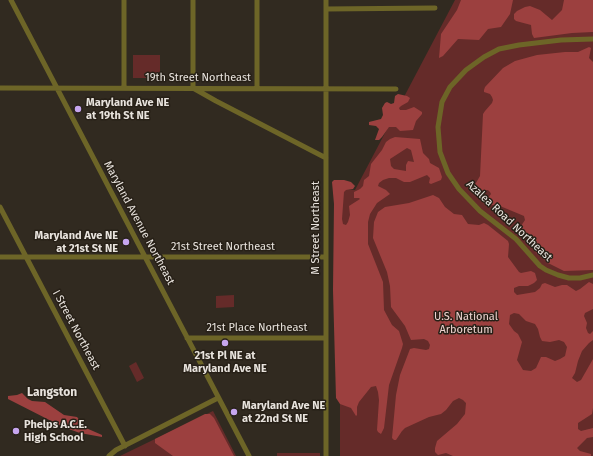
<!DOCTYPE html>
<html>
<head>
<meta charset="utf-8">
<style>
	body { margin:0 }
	canvas { display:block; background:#312a20 }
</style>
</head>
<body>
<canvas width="593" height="456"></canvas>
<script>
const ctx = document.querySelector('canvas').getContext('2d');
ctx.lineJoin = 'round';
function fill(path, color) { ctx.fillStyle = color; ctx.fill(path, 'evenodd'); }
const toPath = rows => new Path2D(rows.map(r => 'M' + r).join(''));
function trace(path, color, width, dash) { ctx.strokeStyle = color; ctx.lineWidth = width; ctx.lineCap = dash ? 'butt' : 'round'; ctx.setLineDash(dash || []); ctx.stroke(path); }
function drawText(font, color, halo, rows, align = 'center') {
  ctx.font = font + ' "Fira Sans",sans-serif'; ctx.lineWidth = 3; ctx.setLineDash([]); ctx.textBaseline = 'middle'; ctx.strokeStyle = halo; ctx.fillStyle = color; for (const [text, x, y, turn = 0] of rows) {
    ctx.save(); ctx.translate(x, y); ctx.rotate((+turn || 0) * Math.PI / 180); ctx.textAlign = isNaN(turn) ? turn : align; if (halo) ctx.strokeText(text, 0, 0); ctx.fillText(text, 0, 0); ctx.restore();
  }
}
fill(toPath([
	[455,0,593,0,593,456,340,456,340,189,355,190],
	[133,55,160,55,160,78,133,78],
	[234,295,234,307,216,308,216,296],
	[136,362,144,378,137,382,129,366],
	[213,411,236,456,120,456,153,440],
	[277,453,320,453,320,456,277,456]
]), '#652b29');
fill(toPath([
	[461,0,513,0,510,14,501,27,488,29,479,40,458,39,443,56,439,58,441,34,457,10],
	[564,0,593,0,593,32,572,33,534,38,532,34,531,25,516,21,514,19,514,14,517,11,525,7,530,6,540,10,552,20,562,10],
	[589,47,591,48,589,58,593,62,593,270,564,271,548,263,536,253,532,239,524,235,520,230,521,226,525,220,524,216,500,206,485,204,485,202,491,194,490,192,488,190,476,191,473,188,480,176,483,114,485,111,492,103,493,100,492,97,490,94,484,92,484,90,485,87,503,68,515,61,537,55,565,52,578,52],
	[398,94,407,96,410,98,408,102,401,106,399,108,400,110,406,110,414,107,422,112,422,114,416,121,413,130,400,131,396,127,389,127,382,137,379,140,375,140,379,129,376,126,369,125,369,122,381,119,383,115,382,108,385,103,387,102,391,104,394,103,395,96],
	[395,137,420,139,423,153,429,159,430,163,439,168,442,177,441,180,431,184,429,183,430,178,427,175,410,182,404,182,396,178,389,178,383,180,379,183,378,186,386,190,390,194,377,203,370,214,368,222,368,244,383,282,384,310,392,325,399,331,403,344,402,348,389,385,384,428,381,434,378,432,377,430,379,400,378,392,376,386,371,387,359,402,357,407,357,415,356,416,351,408,340,404,336,398,333,290,334,204,332,182,334,180,344,180,351,182,355,186,353,189,346,190,344,192,342,219,343,224,346,225,348,222,350,215,349,206,360,199,359,198,354,198,354,192,360,189,363,186,364,180,369,176,371,164,382,150,386,142,390,139],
	[407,148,411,150,414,162,408,161,406,165,406,171,394,169,391,166,390,159],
	[433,195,439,198,445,207,454,214,462,215,468,224,479,225,484,223,488,225,508,241,509,244,508,257,519,272,521,273,531,271,535,273,537,280,534,283,528,286,519,286,514,288,514,292,517,295,535,292,540,288,542,284,545,283,555,287,562,285,567,285,576,291,580,289,589,282,593,284,593,309,585,313,584,316,587,323,586,328,588,333,590,334,593,331,593,340,589,343,582,351,578,361,575,373,572,378,577,382,581,380,593,359,593,408,592,414,578,423,578,429,581,431,593,428,593,437,587,438,577,448,580,451,591,454,591,456,453,456,446,453,438,455,435,452,435,448,437,441,457,424,465,414,466,403,463,400,459,398,453,401,446,410,441,414,429,417,405,428,402,431,396,440,394,440,392,438,396,395,400,375,410,349,414,348,426,350,429,349,430,345,428,341,424,339,411,340,405,326,391,307,390,286,387,272,373,238,374,222,378,212,385,207,409,203],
	[514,313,519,314,526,321,535,324,538,329,540,337,542,341,550,342,559,340,564,342,567,347,565,356,560,359,555,361,546,357,541,357,536,368,531,371,523,370,517,360,522,342,518,334,514,331,509,324,510,315],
	[22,393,28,399,32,401,45,402,64,415,77,417,86,428,102,435,102,437,80,433,63,427,8,399,8,396,17,395],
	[205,414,210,414,214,418,234,456,173,456,155,443,155,439]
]), '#9c403f');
trace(toPath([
	[11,0,249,456],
	[193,0,193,88,216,101,326,158],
	[326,9,435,8],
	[593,39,561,40,519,45,499,49,484,57,466,70,450,87,442,102,438,127,440,152,448,173,459,189,480,211,516,239,540,266,546,270,558,275,569,278,580,278,593,275],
	[0,88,396,89],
	[124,88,124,0],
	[257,88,257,0],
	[0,207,125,446],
	[0,257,326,257],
	[187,338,326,338],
	[109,456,116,450,218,398],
	[326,456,326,0]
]), '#6d6527', 5);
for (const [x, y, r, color] of [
	[78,109,4,"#c7a6ef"],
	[126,242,4,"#c7a6ef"],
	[225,343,4,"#c7a6ef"],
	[234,412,4,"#c7a6ef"],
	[16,431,4,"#c7a6ef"]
]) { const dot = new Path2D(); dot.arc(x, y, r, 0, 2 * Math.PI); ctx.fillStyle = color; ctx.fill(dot); trace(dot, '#272017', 1.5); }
drawText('11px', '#e8e3dd', '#272017', [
	["19th Street Northeast",198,78],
	["Azalea Road Northeast",509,221,43],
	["Maryland Avenue Northeast",139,223,62],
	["M Street Northeast",316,228,-90],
	["21st Street Northeast",223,247],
	["21st Place Northeast",257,328],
	["I Street Northeast",76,330,62]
]);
drawText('bold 11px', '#e8e3dd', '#272017', [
	["Maryland Ave NE",86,103],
	["at 19th St NE",86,116],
	["Maryland Ave NE",118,236,"right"],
	["at 21st St NE",118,249,"right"],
	["21st Pl NE at",225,356,"center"],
	["Maryland Ave NE",225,369,"center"],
	["Maryland Ave NE",242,406],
	["at 22nd St NE",242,419],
	["Phelps A.C.E.",24,425],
	["High School",24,438]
], 'left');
drawText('11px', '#eed3d0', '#272017', [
	["U.S. National",466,317],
	["Arboretum",466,330]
]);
drawText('bold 12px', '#e8e3dd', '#272017', [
	["Langston",52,393]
]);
</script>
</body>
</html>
